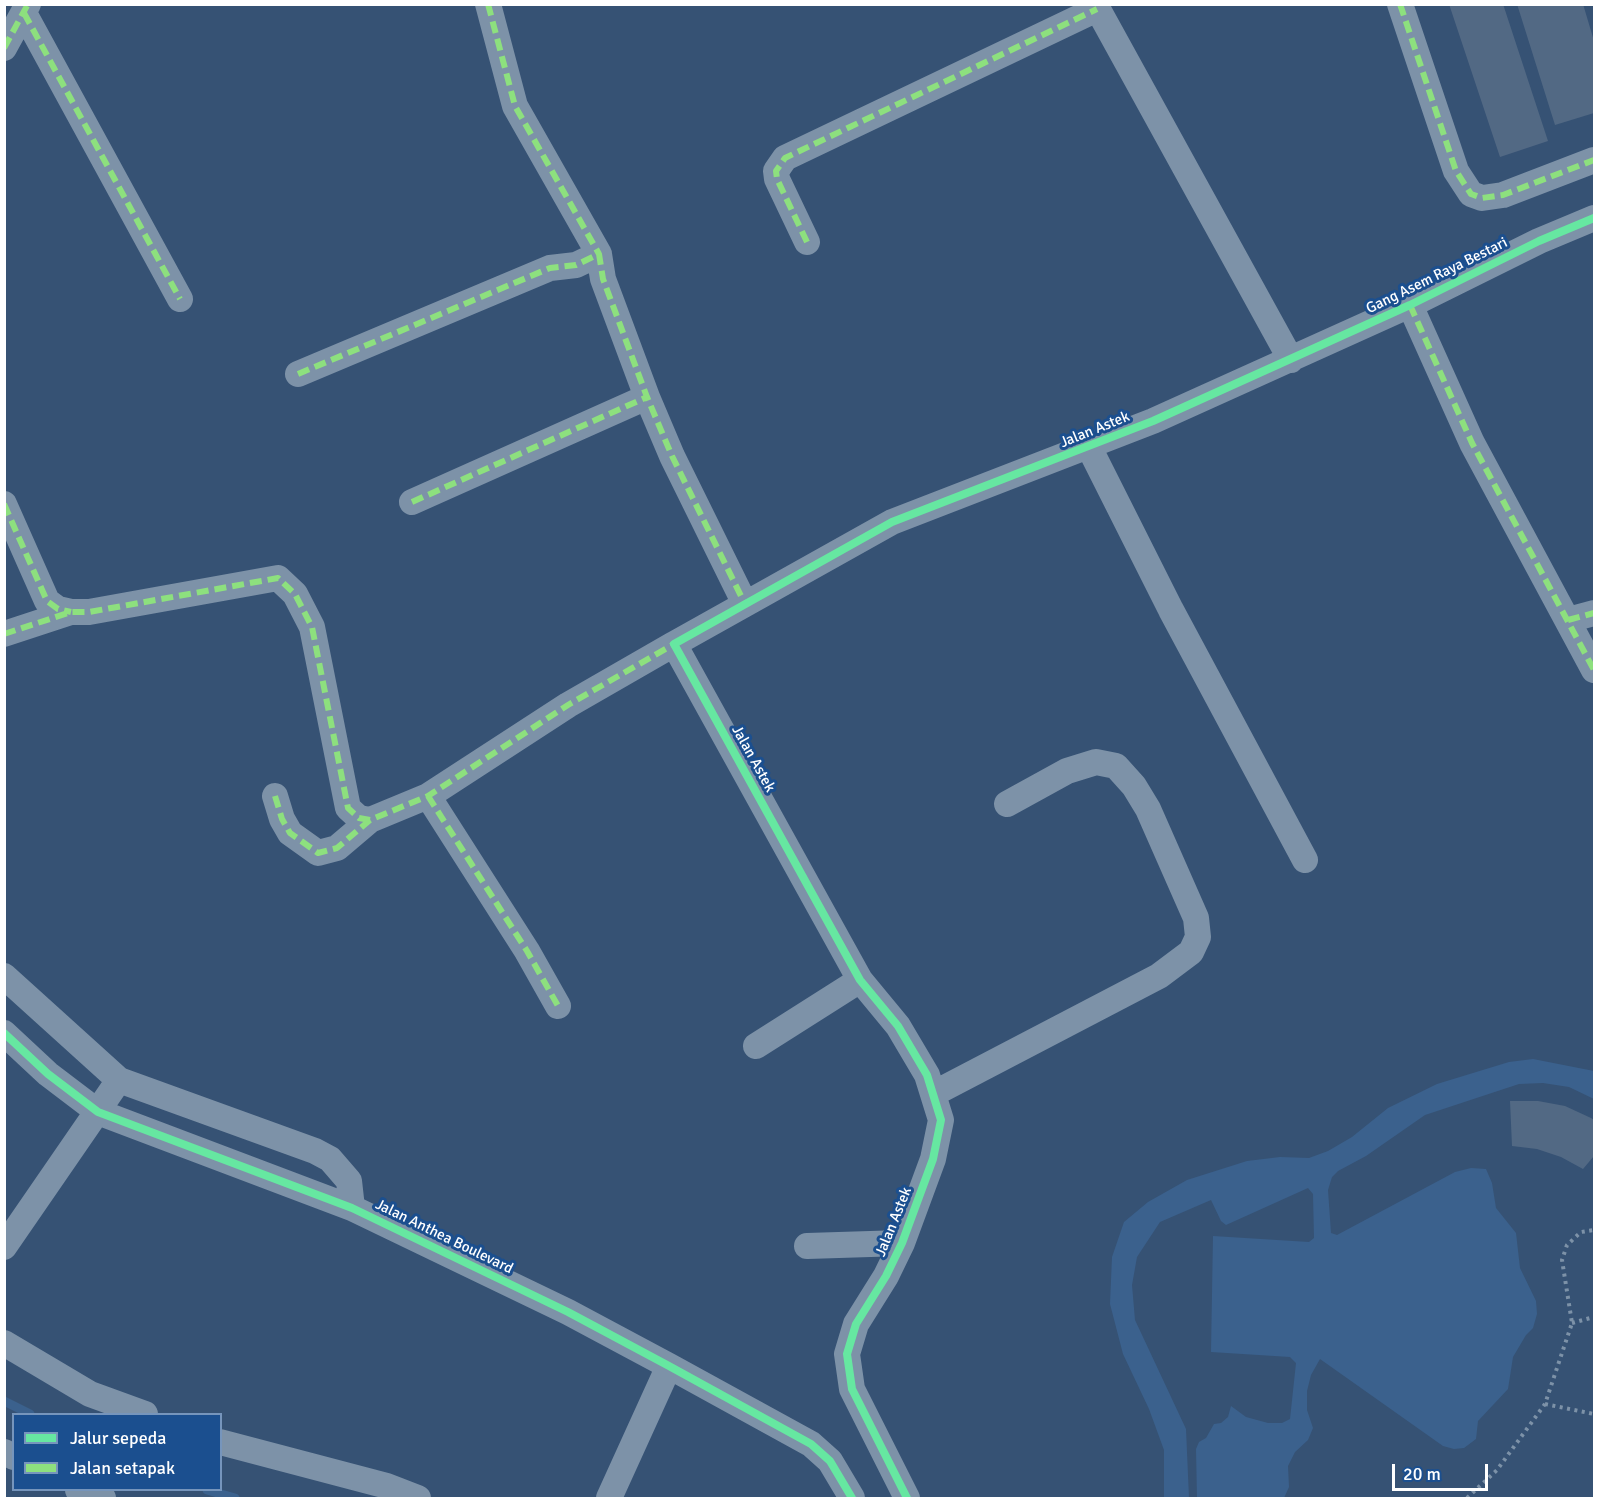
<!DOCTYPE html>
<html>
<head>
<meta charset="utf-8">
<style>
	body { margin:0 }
	#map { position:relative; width:1599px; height:1503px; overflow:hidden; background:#365274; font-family:Signika,sans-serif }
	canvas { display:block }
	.frame { position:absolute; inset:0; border:6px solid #fff; pointer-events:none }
	.legend { position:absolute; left:12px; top:1413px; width:210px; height:78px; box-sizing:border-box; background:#1b4f8f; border:2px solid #7695bc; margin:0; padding:8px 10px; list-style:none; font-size:18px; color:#fff }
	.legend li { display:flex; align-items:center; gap:12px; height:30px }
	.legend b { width:30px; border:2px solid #7695bc }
	.scale { position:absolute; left:1392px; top:1464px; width:96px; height:27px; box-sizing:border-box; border:3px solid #fff; border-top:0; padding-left:8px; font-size:18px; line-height:21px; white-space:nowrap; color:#fff; -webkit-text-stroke:4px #1b4f8f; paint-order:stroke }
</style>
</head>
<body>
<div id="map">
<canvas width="1599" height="1503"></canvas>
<div class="frame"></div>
<ul class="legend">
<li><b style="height:8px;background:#66e7a1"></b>Jalur sepeda</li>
<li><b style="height:8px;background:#8de07e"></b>Jalan setapak</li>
</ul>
<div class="scale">20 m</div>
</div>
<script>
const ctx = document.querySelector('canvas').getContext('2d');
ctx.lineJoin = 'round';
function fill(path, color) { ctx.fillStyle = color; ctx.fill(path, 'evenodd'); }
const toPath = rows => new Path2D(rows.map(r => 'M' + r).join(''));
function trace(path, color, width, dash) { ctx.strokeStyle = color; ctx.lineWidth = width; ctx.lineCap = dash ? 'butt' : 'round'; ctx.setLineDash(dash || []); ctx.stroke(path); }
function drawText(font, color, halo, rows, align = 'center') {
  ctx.font = font + ' Signika,sans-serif'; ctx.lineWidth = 6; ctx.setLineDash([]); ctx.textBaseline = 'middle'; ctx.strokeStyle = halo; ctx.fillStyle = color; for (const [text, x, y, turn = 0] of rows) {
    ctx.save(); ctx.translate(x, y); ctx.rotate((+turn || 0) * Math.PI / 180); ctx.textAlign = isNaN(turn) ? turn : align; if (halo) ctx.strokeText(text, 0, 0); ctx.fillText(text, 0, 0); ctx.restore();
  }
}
fill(toPath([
	[1533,1059,1594,1071,1594,1099,1569,1087,1543,1083,1519,1084,1425,1115,1366,1156,1338,1171,1332,1177,1328,1190,1331,1233,1337,1235,1455,1172,1471,1168,1486,1169,1492,1183,1496,1208,1516,1233,1520,1268,1536,1301,1537,1314,1533,1328,1526,1335,1513,1357,1508,1389,1478,1421,1476,1439,1464,1448,1454,1449,1443,1446,1320,1359,1311,1375,1307,1391,1307,1410,1313,1428,1308,1440,1295,1452,1288,1466,1289,1487,1284,1498,1197,1498,1196,1449,1199,1442,1206,1438,1214,1424,1221,1423,1228,1417,1231,1406,1246,1417,1268,1423,1282,1423,1290,1419,1296,1363,1290,1357,1211,1352,1213,1236,1309,1242,1314,1238,1313,1194,1308,1188,1226,1225,1221,1221,1211,1200,1160,1222,1137,1257,1132,1285,1135,1320,1186,1429,1189,1498,1164,1498,1164,1450,1149,1409,1123,1354,1110,1304,1112,1257,1124,1222,1148,1202,1187,1180,1247,1161,1280,1157,1309,1158,1328,1151,1352,1137,1388,1108,1437,1084,1509,1062]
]), '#3b618d');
trace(toPath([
	[4,1401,30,1414],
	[207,1490,235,1498]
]), '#3b618d', 9);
fill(toPath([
	[1449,4,1503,4,1548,141,1500,157],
	[1517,4,1583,4,1594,41,1594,113,1555,125],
	[1510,1101,1538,1101,1565,1106,1591,1118,1594,1120,1594,1156,1583,1169,1561,1157,1537,1149,1512,1146]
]), '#526984');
trace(toPath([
	[1572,1323,1594,1317],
	[1545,1404,1594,1414],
	[1467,1498,1497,1470,1545,1404,1572,1323,1562,1260,1567,1245,1581,1232,1594,1230]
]), '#7d92a8', 4, [3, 4.5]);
trace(toPath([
	[488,4,515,106,599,254],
	[1095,4,1291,360],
	[1400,4,1456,171,1471,194,1482,198,1503,195,1594,160],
	[24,13,180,299],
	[4,48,28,4],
	[807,242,777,179,776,171,785,158,1097,9],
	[1410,305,1472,443,1594,670],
	[298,374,550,268,576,265,599,254,603,279,647,397,672,456,745,604],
	[1089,447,1171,610,1305,860],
	[412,502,647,397],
	[4,504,47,601,58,609,71,612],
	[1568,620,1594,613],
	[4,634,71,612,89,612,278,578,295,594,312,627,348,808,359,818,370,820,428,796,568,705,674,644],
	[275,796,282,819,290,833,318,853,337,848,370,820],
	[428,796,527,951,558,1006],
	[4,976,119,1080,315,1151,330,1159,349,1181,352,1208],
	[4,1033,48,1074,98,1112,352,1208,568,1312,669,1366,811,1444,830,1461,852,1498],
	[756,1046,860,980],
	[933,1094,1159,976,1191,952,1198,937,1196,918,1148,809,1134,786,1116,766,1096,762,1067,771,1007,804],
	[807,1246,902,1243],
	[4,1247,119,1080],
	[4,1343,90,1394,145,1414],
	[220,1442,387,1486,418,1498],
	[4,1452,14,1457],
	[78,1490,103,1498],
	[609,1498,669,1366],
	[907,1498,852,1389,847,1354,856,1324,886,1276,902,1243,933,1159,941,1120,927,1075,898,1026,860,980,674,644,892,522,1153,421,1410,305,1539,241,1594,218]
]), '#7d92a8', 26);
trace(toPath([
	[488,4,515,106,599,254],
	[1400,4,1456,171,1471,194,1482,198,1503,195,1594,160],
	[24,13,180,299],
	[4,48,28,4],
	[807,242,777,179,776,171,785,158,1097,9],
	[1410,305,1472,443,1594,670],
	[298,374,550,268,576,265,599,254,603,279,647,397,672,456,745,604],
	[412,502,647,397],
	[4,504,47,601,58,609,71,612],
	[1568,620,1594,613],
	[4,634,71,612,89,612,278,578,295,594,312,627,348,808,359,818,370,820,428,796,568,705,674,644],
	[275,796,282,819,290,833,318,853,337,848,370,820],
	[428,796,527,951,558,1006]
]), '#8de07e', 6, [12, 6]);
trace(toPath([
	[4,1033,48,1074,98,1112,352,1208,568,1312,669,1366,811,1444,830,1461,852,1498],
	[907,1498,852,1389,847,1354,856,1324,886,1276,902,1243,933,1159,941,1120,927,1075,898,1026,860,980,674,644,892,522,1153,421,1410,305,1539,241,1594,218]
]), '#66e7a1', 8);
drawText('15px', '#fff', '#1b4f8f', [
	["Gang Asem Raya Bestari",1437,276,-26],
	["Jalan Astek",1095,430,-22],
	["Jalan Astek",753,759,61],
	["Jalan Astek",894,1222,-68],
	["Jalan Anthea Boulevard",444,1237,26]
]);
</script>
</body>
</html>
